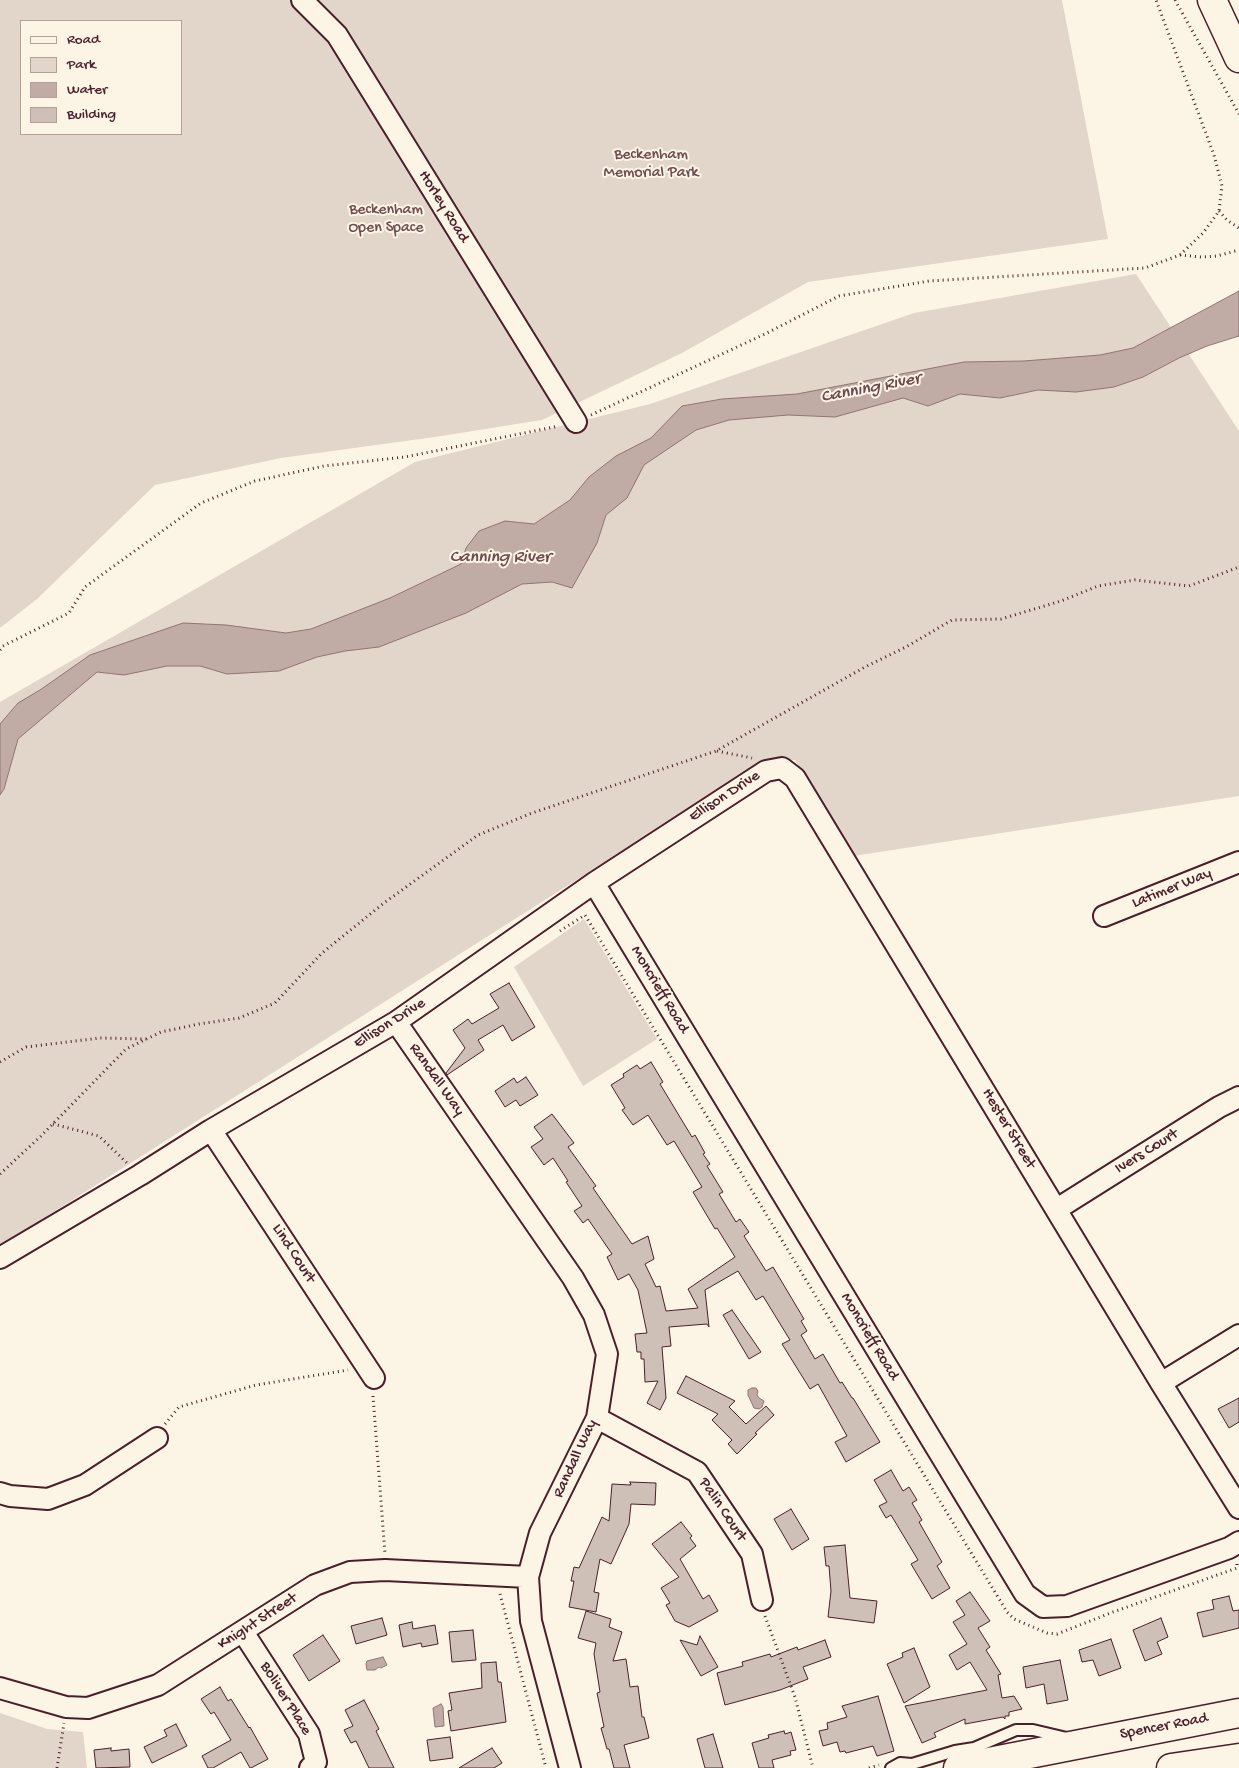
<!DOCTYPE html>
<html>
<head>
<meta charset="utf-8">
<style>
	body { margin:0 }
	#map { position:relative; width:1239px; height:1768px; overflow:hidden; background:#fcf5e5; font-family:"Gochi Hand",sans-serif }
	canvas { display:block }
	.legend { position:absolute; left:20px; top:20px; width:162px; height:115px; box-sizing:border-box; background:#fcf5e5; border:1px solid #b59f9b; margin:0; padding:6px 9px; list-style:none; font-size:15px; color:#4a1f2b }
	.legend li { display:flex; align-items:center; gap:10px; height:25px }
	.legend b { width:25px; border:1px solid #b59f9b }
</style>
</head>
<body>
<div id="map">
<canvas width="1239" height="1768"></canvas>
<ul class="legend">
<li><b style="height:6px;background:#fcf5e5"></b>Road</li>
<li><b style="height:14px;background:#e2d5ca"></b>Park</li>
<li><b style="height:14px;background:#c0aca5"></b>Water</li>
<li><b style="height:14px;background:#cfc0b7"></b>Building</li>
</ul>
</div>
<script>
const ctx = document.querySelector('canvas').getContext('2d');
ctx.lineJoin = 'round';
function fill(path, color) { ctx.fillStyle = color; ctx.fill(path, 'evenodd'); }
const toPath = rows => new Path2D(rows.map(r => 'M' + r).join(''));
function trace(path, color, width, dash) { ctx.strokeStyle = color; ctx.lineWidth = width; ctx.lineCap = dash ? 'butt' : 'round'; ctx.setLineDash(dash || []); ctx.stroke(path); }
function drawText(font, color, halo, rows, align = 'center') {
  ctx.font = font + ' "Gochi Hand",sans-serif'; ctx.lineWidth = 4; ctx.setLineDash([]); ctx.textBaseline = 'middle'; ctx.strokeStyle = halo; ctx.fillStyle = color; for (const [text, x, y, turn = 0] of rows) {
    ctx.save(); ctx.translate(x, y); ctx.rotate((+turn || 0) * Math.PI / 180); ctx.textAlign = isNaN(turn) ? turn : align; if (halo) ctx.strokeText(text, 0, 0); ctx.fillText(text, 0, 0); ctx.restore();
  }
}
fill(toPath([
	[0,0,1062,0,1108,239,808,282,682,353,542,420,435,437,281,458,155,485,37,599,0,628],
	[21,21,181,21,181,134,21,134],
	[1136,274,1239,431,1239,796,854,856,795,760,759,764,0,1246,0,702,415,462,650,404,914,313],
	[584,919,657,1039,583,1086,514,967],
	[0,1713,47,1729,83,1732,87,1768,0,1768]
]), '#e2d5ca');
const water = toPath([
	[1239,291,1239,336,1207,346,1179,358,1143,377,1114,387,1076,392,1038,390,1000,398,960,394,928,406,903,398,835,417,788,415,729,420,696,430,644,465,627,498,606,515,597,543,572,588,552,582,522,584,466,613,379,647,345,651,317,657,279,671,227,674,200,666,167,666,124,675,97,672,18,739,4,789,0,795,0,724,18,703,40,690,90,655,183,623,226,625,286,633,311,629,390,598,461,564,466,548,479,531,505,521,534,524,570,500,589,477,616,456,651,438,682,406,722,399,797,394,964,362,1024,361,1100,355,1133,348,1239,291],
	[752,1388,756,1388,758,1391,757,1395,759,1398,764,1401,762,1407,759,1409,754,1408,748,1395,748,1390,752,1388],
	[383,1657,387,1665,381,1668,379,1667,375,1670,367,1670,366,1664,367,1661,383,1657],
	[441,1704,443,1707,444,1726,435,1727,433,1708,441,1704]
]);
fill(water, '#c0aca5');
trace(water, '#917474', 1);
const building = toPath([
	[509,983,535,1027,512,1041,503,1025,478,1040,484,1050,447,1075,446,1073,465,1048,453,1030,468,1019,472,1024,499,1008,490,994,509,983],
	[651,1062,663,1082,660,1084,692,1137,695,1135,705,1153,703,1154,710,1164,707,1166,723,1192,719,1194,736,1222,740,1219,749,1232,744,1236,766,1271,773,1267,804,1319,801,1321,807,1331,801,1335,815,1359,823,1354,840,1383,842,1382,852,1398,853,1398,880,1442,846,1462,835,1442,847,1436,818,1384,810,1389,782,1344,790,1340,763,1296,756,1300,738,1271,705,1290,709,1327,707,1324,669,1327,671,1346,662,1347,666,1398,660,1410,647,1403,658,1381,645,1382,644,1359,641,1359,641,1352,637,1352,635,1334,647,1333,638,1290,629,1274,618,1280,607,1257,612,1254,588,1219,583,1223,574,1211,582,1206,566,1182,568,1181,553,1158,544,1165,531,1147,543,1139,534,1127,552,1114,574,1143,568,1147,596,1186,593,1188,632,1244,648,1236,654,1259,645,1264,656,1287,660,1286,666,1311,698,1308,688,1289,735,1257,717,1228,715,1229,693,1192,702,1187,674,1141,667,1145,648,1115,633,1125,622,1110,625,1108,611,1085,624,1077,623,1074,637,1065,640,1069,651,1062],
	[526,1077,538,1095,520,1106,516,1100,505,1107,495,1091,514,1078,517,1083,526,1077],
	[732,1310,761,1352,749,1359,723,1315,732,1310],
	[686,1376,735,1401,729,1407,746,1424,766,1406,774,1415,755,1433,757,1434,737,1454,728,1444,732,1440,712,1420,718,1414,677,1393,686,1376],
	[1239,1398,1239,1422,1229,1428,1218,1409,1239,1398],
	[891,1470,903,1491,909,1487,917,1500,912,1503,922,1520,919,1522,942,1562,937,1566,950,1588,932,1599,911,1564,918,1560,891,1515,886,1518,879,1506,887,1502,874,1480,891,1470],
	[630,1482,656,1483,655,1505,631,1504,629,1524,611,1564,600,1559,594,1592,599,1593,596,1612,569,1607,574,1581,571,1581,574,1567,579,1568,602,1517,609,1521,612,1484,631,1485,630,1482],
	[791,1509,809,1539,792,1550,774,1519,791,1509],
	[681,1522,692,1536,690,1538,696,1546,680,1559,703,1599,709,1595,718,1611,689,1627,675,1621,666,1605,670,1603,661,1588,679,1577,652,1544,681,1522],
	[845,1545,850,1598,877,1601,874,1623,828,1617,831,1591,829,1566,826,1566,824,1547,845,1545],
	[970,1592,990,1621,978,1628,990,1647,986,1650,1001,1674,998,1675,1002,1698,1014,1696,1022,1709,1009,1712,1009,1716,1005,1716,1005,1719,1003,1717,965,1724,965,1719,934,1733,936,1737,922,1743,905,1706,987,1690,970,1662,957,1670,949,1655,967,1644,953,1622,965,1615,956,1601,970,1592],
	[1229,1596,1233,1611,1239,1610,1239,1628,1203,1637,1197,1613,1214,1609,1212,1600,1229,1596],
	[586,1611,611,1619,609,1627,622,1632,613,1661,626,1659,630,1687,638,1686,642,1717,644,1717,649,1738,624,1745,630,1768,614,1768,609,1749,607,1749,601,1728,604,1727,597,1693,600,1692,594,1654,596,1643,578,1638,586,1611],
	[382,1618,387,1635,356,1644,351,1626,382,1618],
	[1161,1618,1168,1637,1157,1642,1162,1654,1145,1661,1133,1630,1161,1618],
	[412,1622,413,1629,435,1625,438,1644,422,1647,421,1643,403,1647,399,1625,412,1622],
	[473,1630,476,1660,452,1662,449,1632,473,1630],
	[323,1635,340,1661,309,1681,293,1655,323,1635],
	[700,1636,718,1667,701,1676,680,1640,697,1645,700,1636],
	[1111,1639,1121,1668,1099,1676,1093,1660,1082,1662,1079,1650,1111,1639],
	[825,1640,831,1657,803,1667,808,1679,780,1690,725,1705,717,1673,743,1666,742,1662,770,1654,771,1657,797,1647,798,1650,825,1640],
	[914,1648,930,1687,904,1703,887,1664,903,1657,902,1653,914,1648],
	[1060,1660,1068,1700,1047,1704,1044,1684,1026,1688,1023,1667,1060,1660],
	[496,1662,498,1682,501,1682,506,1722,451,1731,448,1711,452,1710,449,1693,482,1688,481,1663,496,1662],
	[220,1687,228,1701,231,1699,249,1728,250,1727,268,1759,251,1768,250,1768,241,1752,213,1768,208,1768,202,1756,231,1740,214,1712,211,1714,201,1699,220,1687],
	[878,1696,894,1751,877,1756,873,1746,846,1753,845,1751,840,1752,837,1742,823,1746,819,1731,828,1729,827,1723,847,1717,842,1706,878,1696],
	[364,1700,379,1729,376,1731,394,1768,369,1768,356,1741,351,1743,344,1730,353,1726,345,1710,364,1700],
	[176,1724,187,1746,152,1763,144,1747,167,1736,164,1730,176,1724],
	[784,1731,785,1734,791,1732,796,1750,790,1751,791,1755,772,1760,774,1768,759,1768,752,1743,769,1738,768,1735,784,1731],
	[713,1734,723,1768,705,1768,697,1739,713,1734],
	[450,1737,453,1758,430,1761,427,1740,450,1737],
	[111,1748,111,1751,129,1749,130,1767,96,1768,94,1750,111,1748],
	[492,1748,502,1763,494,1768,459,1768,492,1748]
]);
fill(building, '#cfc0b7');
trace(building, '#4a1f2b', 1);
const service = toPath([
	[891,1768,900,1763,912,1764,955,1751,974,1748,1016,1730,1033,1730,1067,1738]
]);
const minor = toPath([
	[302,0,337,35,576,422],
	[594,883,1025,1594,1043,1607,1067,1606,1229,1548,1239,1542],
	[1104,916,1239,862],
	[396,1022,573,1278,594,1315,607,1354,597,1418,540,1533,528,1577,531,1621,570,1768],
	[211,1130,374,1378],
	[1057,1209,1219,1107,1239,1097],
	[0,1258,140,1175,211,1130,396,1022,594,883,766,771,782,768,795,778,1161,1383,1239,1508],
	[1161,1383,1239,1335],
	[597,1418,697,1472,752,1554,762,1600],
	[0,1493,10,1496,48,1499,85,1485,157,1438],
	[243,1632,309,1734,316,1762,310,1768],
	[0,1688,66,1707,88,1708,158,1685,315,1585,350,1572,385,1570,528,1577]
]);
const primary = toPath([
	[958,1768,1239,1713],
	[1171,1768,1239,1758]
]);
const motorway = toPath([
	[1212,0,1239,58]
]);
trace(service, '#4a1f2b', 14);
trace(minor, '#4a1f2b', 24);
trace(primary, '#4a1f2b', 31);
trace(motorway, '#4a1f2b', 31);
trace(toPath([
	[1175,0,1239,114],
	[1219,211,1227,220,1239,228],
	[1180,255,1201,257,1217,256,1239,250],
	[591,415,765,334,839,296,929,281,1145,268,1180,255,1203,233,1219,211,1222,186,1214,155,1156,0],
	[0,650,3,646,69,613,85,587,201,503,255,481,324,466,405,457,559,426],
	[717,751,752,758],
	[560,931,585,915,1007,1612,1014,1619,1047,1633,1057,1634,1113,1612,1237,1568,1237,1564],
	[0,1062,26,1047,100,1038,146,1039],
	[53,1124,99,1136,127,1163],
	[0,1174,41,1136,126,1049,161,1032,199,1024,239,1018,275,1003,322,953,384,903,478,835,532,813,716,751,865,667,906,647,952,620,1001,619,1061,601,1098,586,1135,580,1189,586,1239,567],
	[373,1396,385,1554],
	[165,1424,179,1407,256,1385,348,1370],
	[500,1594,546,1768],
	[765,1616,795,1697,813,1768],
	[57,1768,64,1723],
	[869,1768,879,1765]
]), '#4a1f2b', 3, [1, 4]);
trace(service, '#fcf5e5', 10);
trace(minor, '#fcf5e5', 20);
trace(primary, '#fcf5e5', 28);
trace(motorway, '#fcf5e5', 28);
drawText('16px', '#704c53', '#fcf5e5', [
	["Beckenham",651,156],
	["Memorial Park",651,174],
	["Beckenham",386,211],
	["Open Space",386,229]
]);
drawText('16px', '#4a1f2b', '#fcf5e5', [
	["Horley Road",443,207,58],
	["Ellison Drive",725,797,-33],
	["Latimer Way",1172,889,-22],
	["Moncrieff Road",659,990,59],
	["Ellison Drive",390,1024,-32],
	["Randall Way",436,1080,55],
	["Hester Street",1008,1129,59],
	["Ivers Court",1147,1152,-32],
	["Lind Court",293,1254,57],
	["Moncrieff Road",869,1337,59],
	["Randall Way",576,1459,-65],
	["Palin Court",722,1510,56],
	["Knight Street",258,1622,-33],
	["Boliver Place",285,1699,58],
	["Spencer Road",1164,1727,-11]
]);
drawText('italic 18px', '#6d4950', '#fcf5e5', [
	["Canning River",871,389,-11],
	["Canning River",500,558]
]);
</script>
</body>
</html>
